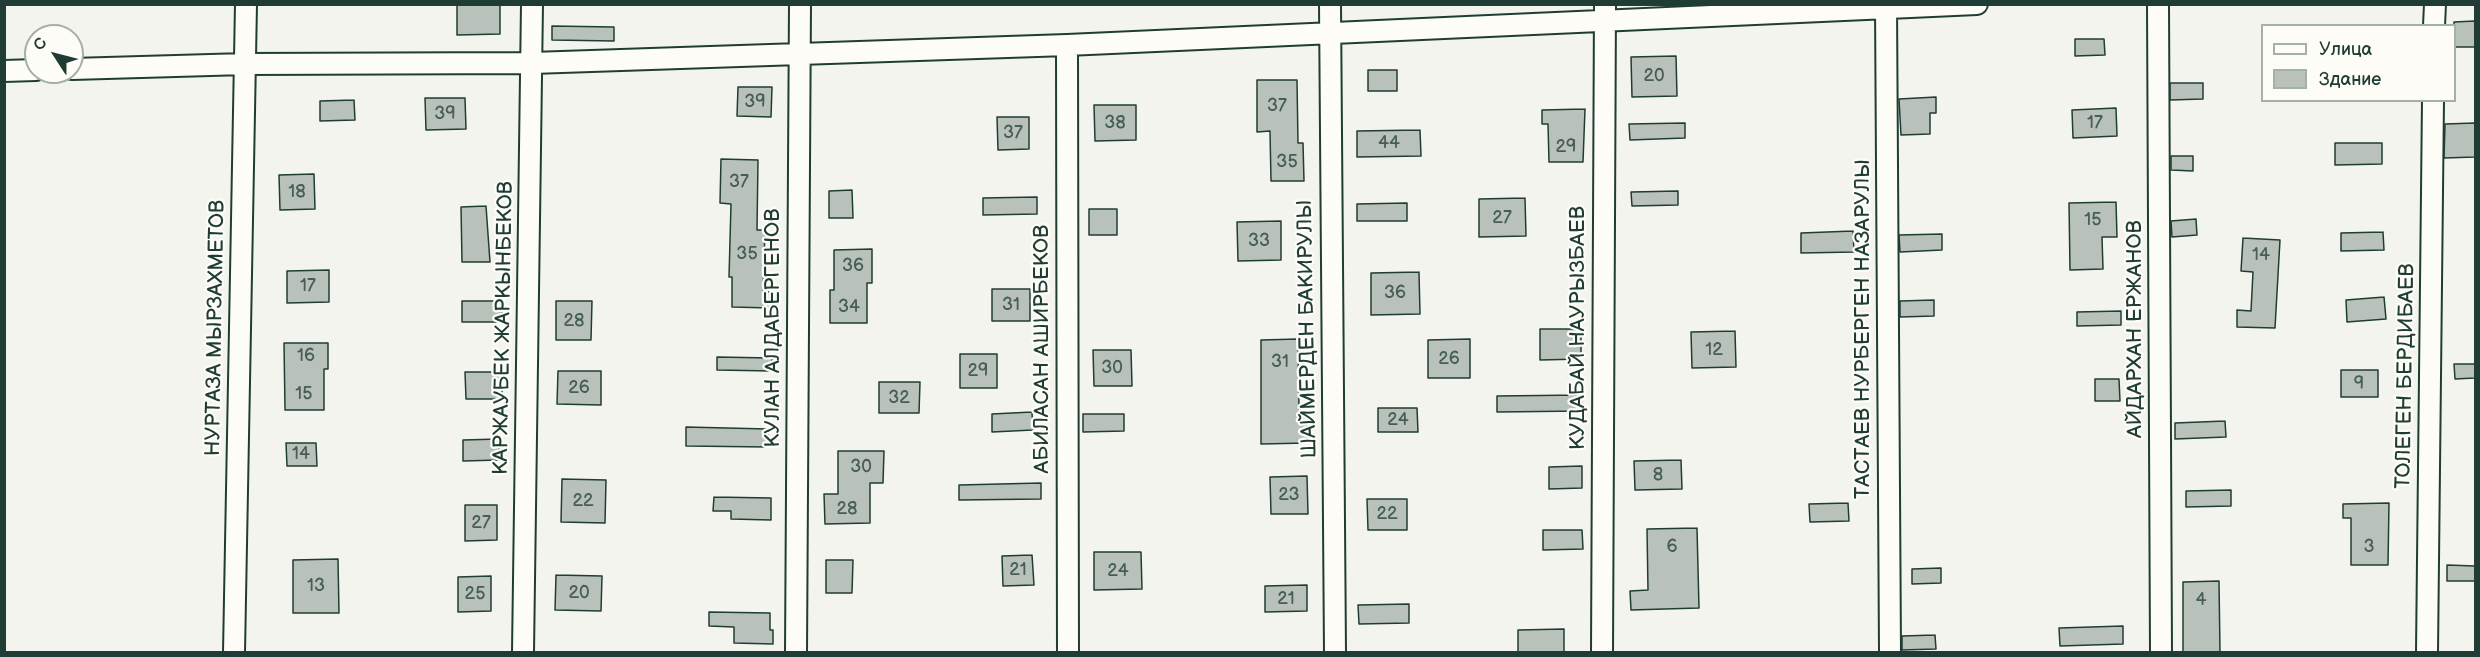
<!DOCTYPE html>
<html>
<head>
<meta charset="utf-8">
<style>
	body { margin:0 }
	#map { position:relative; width:2480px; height:657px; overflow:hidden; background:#f4f4ef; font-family:"Balsamiq Sans",sans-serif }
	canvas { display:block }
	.frame { position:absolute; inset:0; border:6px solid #1f3d34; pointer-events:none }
	.legend { position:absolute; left:2261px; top:24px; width:195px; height:78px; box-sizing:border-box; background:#fdfcf7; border:2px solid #a4b0a9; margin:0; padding:8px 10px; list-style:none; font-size:18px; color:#1f3d34 }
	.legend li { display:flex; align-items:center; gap:12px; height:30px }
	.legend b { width:30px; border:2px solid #a4b0a9 }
	.north { position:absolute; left:24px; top:24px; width:60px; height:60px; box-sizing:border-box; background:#fdfcf7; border:2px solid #a4b0a9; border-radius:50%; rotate:306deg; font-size:16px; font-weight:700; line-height:24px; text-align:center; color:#1f3d34 }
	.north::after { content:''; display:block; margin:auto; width:21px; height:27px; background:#1f3d34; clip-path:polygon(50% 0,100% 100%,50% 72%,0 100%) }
</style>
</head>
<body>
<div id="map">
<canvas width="2480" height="657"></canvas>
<div class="frame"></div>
<ul class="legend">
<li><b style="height:8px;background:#fdfcf7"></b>Улица</li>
<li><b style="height:16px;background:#b9c1bb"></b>Здание</li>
</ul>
<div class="north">С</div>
</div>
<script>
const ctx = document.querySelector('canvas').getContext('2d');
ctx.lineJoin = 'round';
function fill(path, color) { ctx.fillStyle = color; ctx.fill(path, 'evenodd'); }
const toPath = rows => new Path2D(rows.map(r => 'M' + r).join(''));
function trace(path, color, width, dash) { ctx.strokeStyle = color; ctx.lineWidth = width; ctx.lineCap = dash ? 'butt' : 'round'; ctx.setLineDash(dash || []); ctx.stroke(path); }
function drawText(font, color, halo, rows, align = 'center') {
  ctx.font = font + ' "Balsamiq Sans",sans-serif'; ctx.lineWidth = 4.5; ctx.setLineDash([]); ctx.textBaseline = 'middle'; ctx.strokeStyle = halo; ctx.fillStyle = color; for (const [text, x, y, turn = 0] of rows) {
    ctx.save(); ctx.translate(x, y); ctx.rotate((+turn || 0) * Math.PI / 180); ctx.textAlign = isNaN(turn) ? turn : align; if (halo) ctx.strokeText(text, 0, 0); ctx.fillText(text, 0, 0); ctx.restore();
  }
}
const building = toPath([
	[457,4,500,4,500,34,457,35,457,4],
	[2475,21,2475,47,2454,47,2454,22,2475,21],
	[552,26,614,27,614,41,552,40,552,26],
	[2075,39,2104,39,2105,55,2075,56,2075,39],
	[1676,56,1677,96,1632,97,1631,57,1676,56],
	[1368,70,1397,70,1397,91,1368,91,1368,70],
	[1257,80,1297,80,1298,143,1303,143,1304,181,1271,181,1270,131,1257,132,1257,80],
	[2170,83,2203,83,2203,99,2170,100,2170,83],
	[738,87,772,87,771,117,737,116,738,87],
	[1936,97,1936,113,1930,113,1930,134,1901,135,1899,99,1936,97],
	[425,98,465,98,466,129,426,130,425,98],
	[354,100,355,120,320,121,320,101,354,100],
	[1094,105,1136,105,1136,140,1095,141,1094,105],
	[2116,108,2117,136,2073,138,2072,110,2116,108],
	[1585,109,1583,162,1549,162,1548,124,1542,124,1542,110,1585,109],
	[997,117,1029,117,1029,149,998,150,997,117],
	[1685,123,1685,138,1630,140,1629,124,1685,123],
	[2475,123,2475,157,2444,158,2445,124,2475,123],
	[1420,130,1421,156,1357,157,1357,131,1420,130],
	[2335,143,2382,143,2382,164,2335,165,2335,143],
	[2171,156,2193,156,2193,171,2171,170,2171,156],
	[721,159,758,160,757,230,765,230,763,292,771,292,771,308,732,307,732,277,729,277,731,204,720,203,721,159],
	[314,174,315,209,280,210,279,175,314,174],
	[852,190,853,218,829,218,829,191,852,190],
	[1678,191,1678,205,1632,206,1631,192,1678,191],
	[1037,197,1037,214,983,215,983,198,1037,197],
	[1525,198,1526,236,1479,237,1479,199,1525,198],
	[2116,202,2117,237,2102,237,2103,269,2070,270,2069,203,2116,202],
	[1407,203,1407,221,1357,221,1357,204,1407,203],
	[486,206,490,262,462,262,461,207,486,206],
	[1089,209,1117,209,1117,235,1089,235,1089,209],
	[2196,219,2197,235,2172,237,2171,221,2196,219],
	[1281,221,1281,260,1238,261,1237,222,1281,221],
	[1853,231,1854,252,1801,253,1801,233,1853,231],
	[2383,232,2384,250,2341,251,2341,233,2383,232],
	[1942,234,1942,250,1900,252,1899,235,1942,234],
	[2243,238,2280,240,2275,328,2237,327,2237,310,2251,311,2253,272,2241,271,2243,238],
	[872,249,872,283,867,283,867,323,830,323,830,290,834,290,834,250,872,249],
	[329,270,329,302,287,303,287,271,329,270],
	[1419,272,1420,314,1371,315,1371,273,1419,272],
	[992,289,1030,289,1030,321,992,321,992,289],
	[2384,297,2386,319,2347,322,2346,300,2384,297],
	[1934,300,1934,316,1900,317,1900,301,1934,300],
	[462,301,502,301,502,322,462,322,462,301],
	[556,301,592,301,591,340,556,340,556,301],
	[2121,311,2121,325,2077,326,2077,312,2121,311],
	[1540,329,1581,329,1581,359,1540,360,1540,329],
	[1735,331,1736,367,1692,368,1691,332,1735,331],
	[1298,339,1299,409,1307,409,1307,443,1261,444,1261,340,1298,339],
	[1470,339,1470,378,1428,378,1428,340,1470,339],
	[284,343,328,343,328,369,324,369,324,410,285,410,284,343],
	[1093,350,1131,350,1132,386,1094,386,1093,350],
	[960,354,997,354,997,388,960,388,960,354],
	[717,357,772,358,772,371,717,370,717,357],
	[2454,364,2475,364,2475,378,2455,379,2454,364],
	[2341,370,2378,370,2378,397,2341,397,2341,370],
	[558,371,601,371,601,405,557,404,558,371],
	[465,372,502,372,502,399,466,399,465,372],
	[2095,379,2119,379,2120,401,2095,401,2095,379],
	[879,382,920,382,919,413,879,413,879,382],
	[1581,395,1582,411,1497,412,1497,396,1581,395],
	[1378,408,1417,408,1418,432,1378,432,1378,408],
	[1032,412,1033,430,992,432,992,414,1032,412],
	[1083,414,1124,414,1124,431,1083,432,1083,414],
	[2225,421,2226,437,2175,439,2175,423,2225,421],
	[686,427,768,429,768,447,686,446,686,427],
	[499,439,499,460,463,461,463,440,499,439],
	[286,443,316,443,317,466,287,466,286,443],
	[838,451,884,451,883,483,870,483,870,523,825,524,824,494,838,494,838,451],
	[1681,460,1682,489,1635,490,1634,461,1681,460],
	[1582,466,1582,488,1549,489,1549,467,1582,466],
	[1307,476,1308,514,1271,514,1270,477,1307,476],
	[562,479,606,480,605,523,561,522,562,479],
	[1041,483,1041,499,959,500,959,485,1041,483],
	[2231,490,2231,506,2186,507,2186,491,2231,490],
	[714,497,771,498,771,520,731,519,731,511,713,511,714,497],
	[1367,499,1407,499,1407,530,1368,530,1367,499],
	[1848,503,1849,521,1810,522,1809,504,1848,503],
	[2389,503,2388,565,2351,565,2351,518,2343,518,2343,504,2389,503],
	[465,505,497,505,497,540,465,541,465,505],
	[1697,528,1699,608,1631,610,1630,591,1648,590,1647,529,1697,528],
	[1543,530,1582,530,1583,549,1543,550,1543,530],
	[1094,552,1141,552,1142,589,1094,590,1094,552],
	[1032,555,1034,585,1003,586,1002,556,1032,555],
	[338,559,339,613,293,613,293,560,338,559],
	[826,560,853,560,852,593,826,593,826,560],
	[2447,565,2475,566,2475,581,2447,581,2447,565],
	[1941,568,1941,583,1912,584,1912,569,1941,568],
	[556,575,602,576,601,611,555,610,556,575],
	[491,576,491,611,458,612,458,577,491,576],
	[2219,581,2220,652,2183,652,2183,582,2219,581],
	[1307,585,1307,611,1265,612,1265,586,1307,585],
	[1409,604,1409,623,1359,624,1358,605,1409,604],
	[709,612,770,613,770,630,773,630,773,644,734,643,734,627,709,626,709,612],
	[2123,626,2123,644,2060,646,2059,628,2123,626],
	[1564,629,1564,652,1518,652,1518,630,1564,629],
	[1935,635,1936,649,1902,650,1902,636,1935,635]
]);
fill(building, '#b9c1bb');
trace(building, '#1f3d34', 1.5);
const minor = toPath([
	[1330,4,1335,652],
	[1886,4,1890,652],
	[2158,4,2161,652],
	[2434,26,2435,4],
	[1067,45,1068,652],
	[72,69,245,64,532,63,1067,45,1977,4],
	[4,71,36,70],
	[234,652,246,4],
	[523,652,532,4],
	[796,652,800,4],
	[1602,652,1605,4],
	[2427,652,2433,100]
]);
trace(minor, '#1f3d34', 24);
trace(minor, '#fdfcf7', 20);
drawText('18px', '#465e56', null, [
	["20",1654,76],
	["39",755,102],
	["37",1277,106],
	["39",445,114],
	["38",1115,123],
	["17",2095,123],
	["37",1013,133],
	["44",1389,143],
	["29",1566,147],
	["35",1287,162],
	["37",739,182],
	["18",297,192],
	["27",1502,218],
	["15",2093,220],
	["33",1259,241],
	["35",747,254],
	["14",2261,255],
	["36",853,266],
	["17",308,286],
	["36",1395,293],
	["31",1011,305],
	["34",849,307],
	["28",574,321],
	["12",1714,350],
	["16",306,356],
	["26",1449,359],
	["31",1280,362],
	["30",1112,368],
	["29",978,371],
	["9",2359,384],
	["26",579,388],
	["15",304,394],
	["32",899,398],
	["24",1398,420],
	["14",301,454],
	["30",861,467],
	["8",1658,475],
	["23",1289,495],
	["22",583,501],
	["28",847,509],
	["22",1387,514],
	["27",481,523],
	["6",1672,547],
	["3",2369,547],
	["21",1018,570],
	["24",1118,571],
	["13",316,586],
	["20",579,593],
	["25",475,594],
	["21",1286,599],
	["4",2201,600]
]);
drawText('21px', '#1f3d34', '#fdfcf7', [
	["НУРТАЗА МЫРЗАХМЕТОВ",216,328,-89],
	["КАРЖАУБЕК ЖАРКЫНБЕКОВ",504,328,-89],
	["КУЛАН АЛДАБЕРГЕНОВ",774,328,-90],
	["КУДАБАЙ НАУРЫЗБАЕВ",1579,328,-90],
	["ШАЙМЕРДЕН БАКИРУЛЫ",1308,329,-91],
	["ТАСТАЕВ НУРБЕРГЕН НАЗАРУЛЫ",1864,329,-90],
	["АЙДАРХАН ЕРЖАНОВ",2136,329,-90],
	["АБИЛАСАН АШИРБЕКОВ",1043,349,-90],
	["ТОЛЕГЕН БЕРДИБАЕВ",2406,376,-89]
]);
</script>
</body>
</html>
